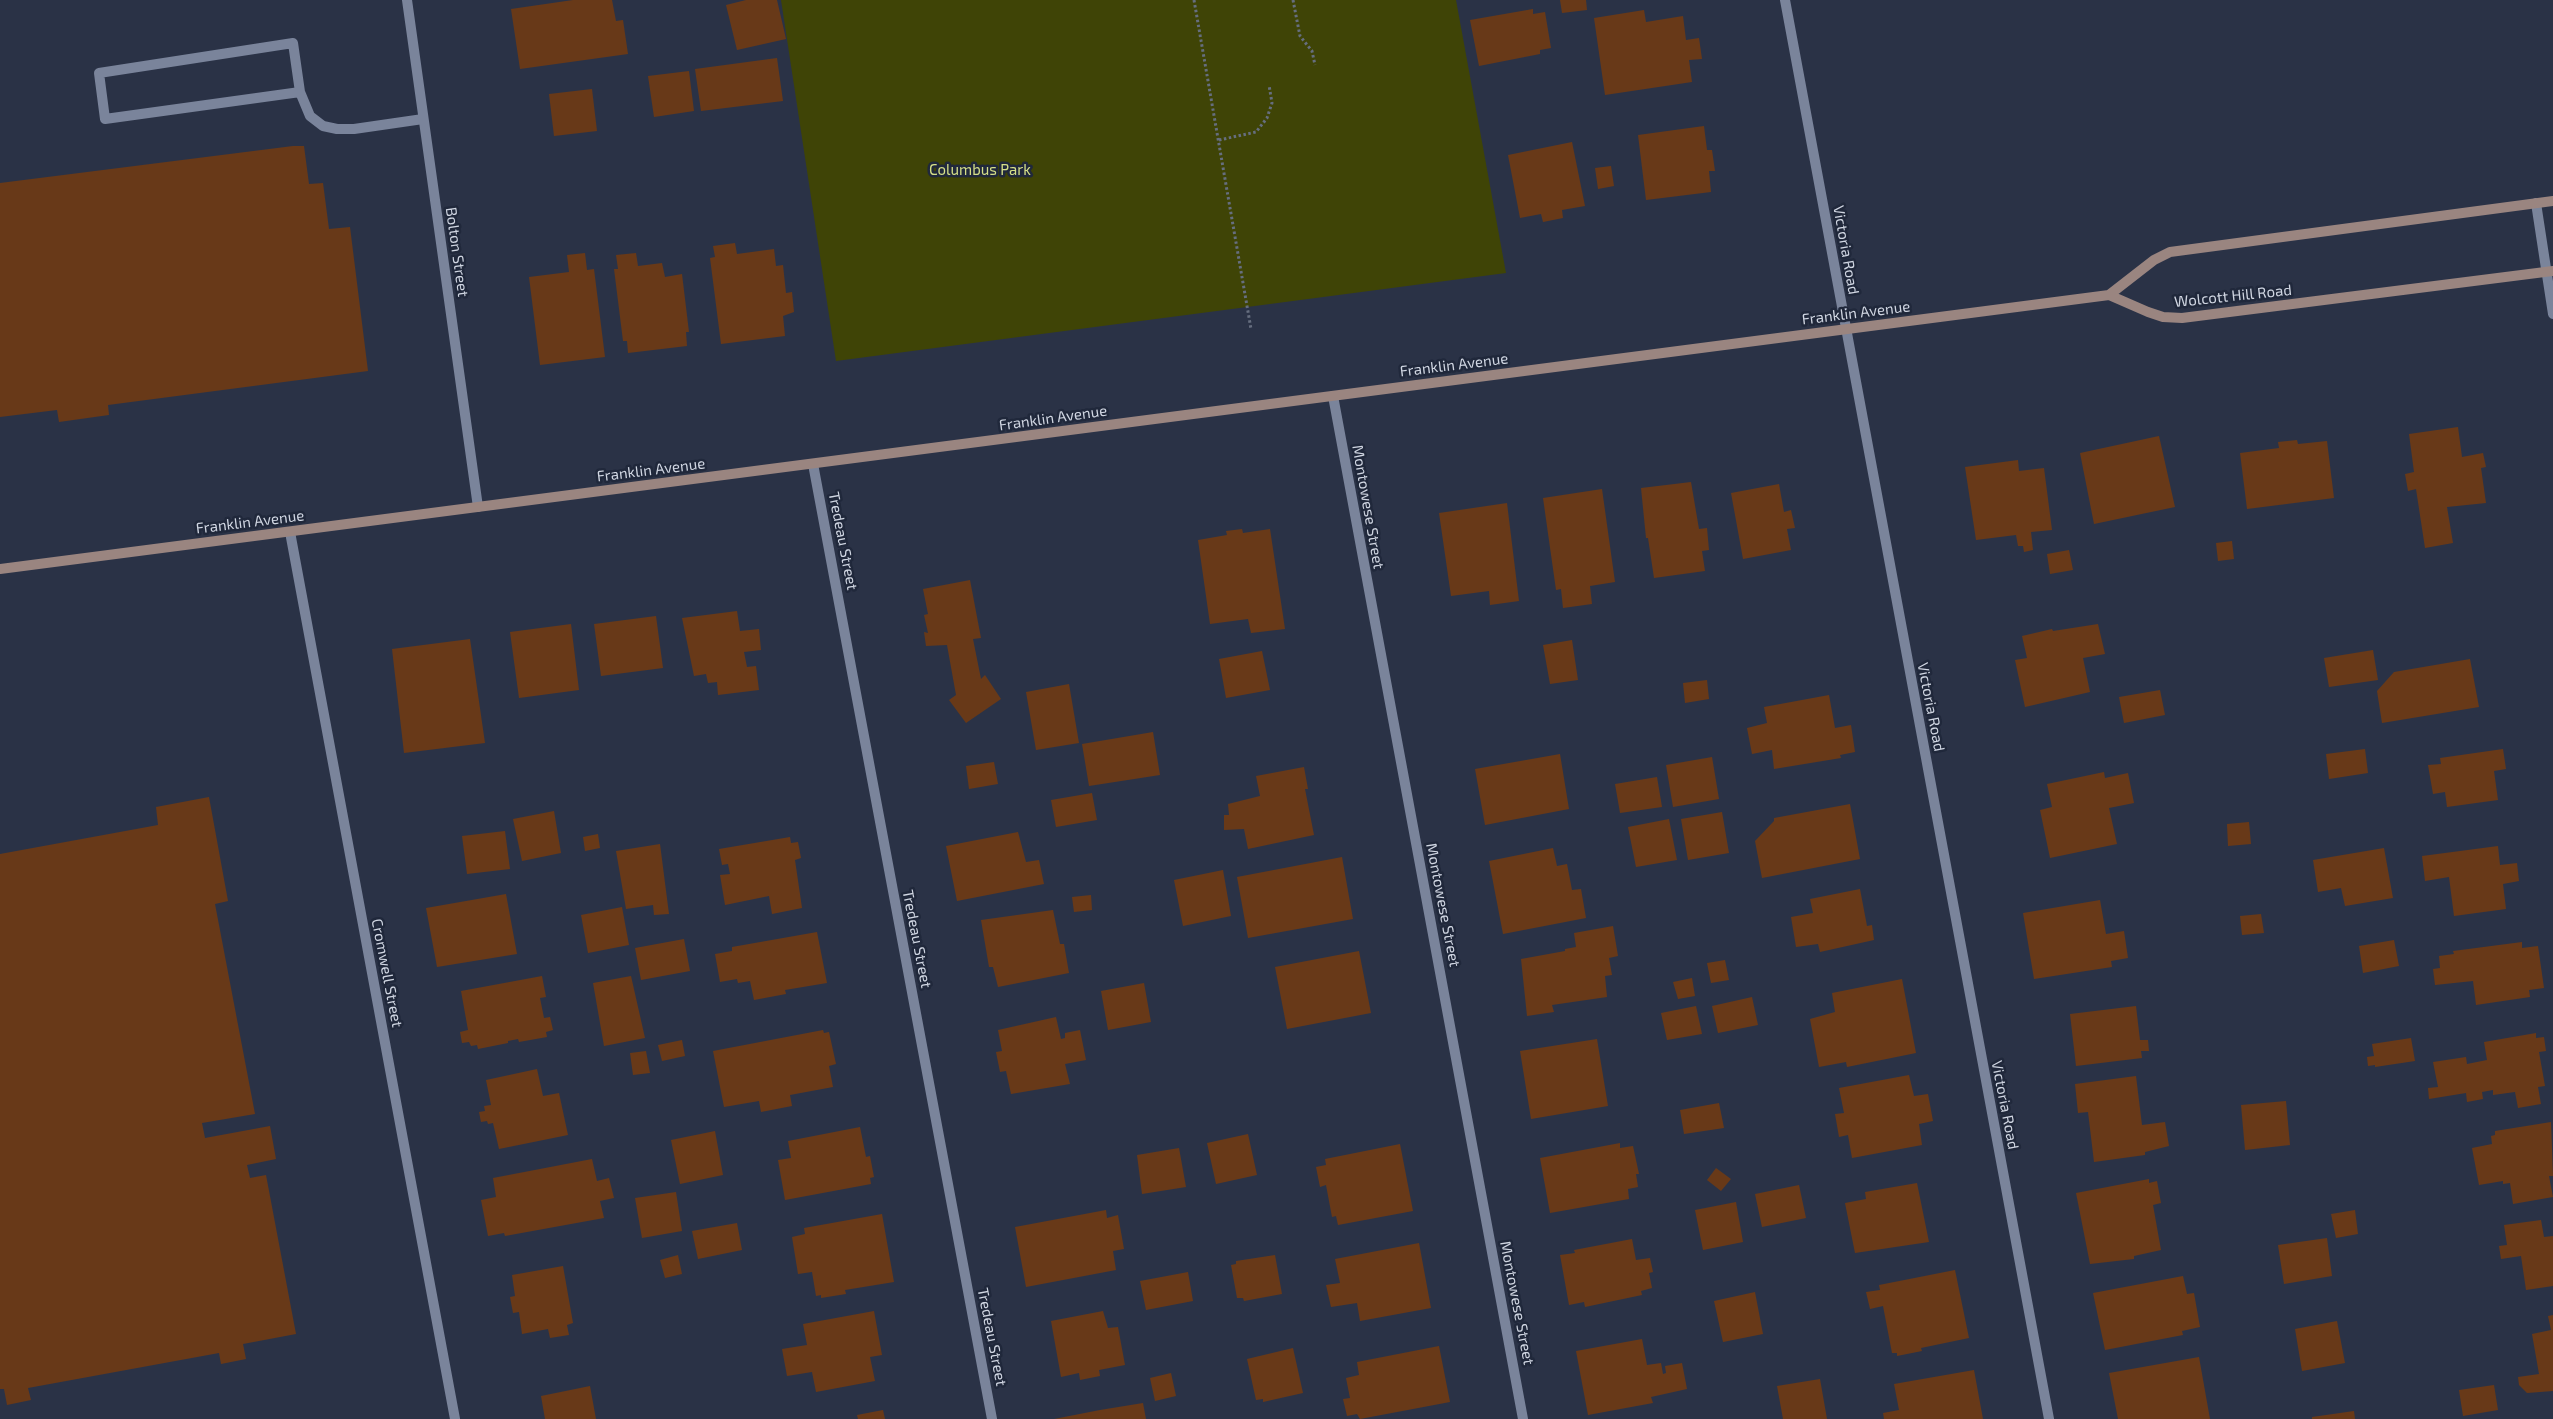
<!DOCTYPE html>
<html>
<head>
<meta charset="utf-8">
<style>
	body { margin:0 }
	canvas { display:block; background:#2a3246 }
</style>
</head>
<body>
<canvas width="2553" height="1419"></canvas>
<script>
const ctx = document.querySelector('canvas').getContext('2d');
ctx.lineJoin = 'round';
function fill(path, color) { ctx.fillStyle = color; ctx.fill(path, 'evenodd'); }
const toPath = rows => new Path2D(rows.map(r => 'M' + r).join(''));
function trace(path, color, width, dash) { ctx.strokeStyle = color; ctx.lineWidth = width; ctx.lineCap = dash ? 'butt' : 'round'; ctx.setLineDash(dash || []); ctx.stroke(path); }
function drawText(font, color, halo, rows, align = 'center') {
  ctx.font = font + ' "Exo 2",sans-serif'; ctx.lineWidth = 5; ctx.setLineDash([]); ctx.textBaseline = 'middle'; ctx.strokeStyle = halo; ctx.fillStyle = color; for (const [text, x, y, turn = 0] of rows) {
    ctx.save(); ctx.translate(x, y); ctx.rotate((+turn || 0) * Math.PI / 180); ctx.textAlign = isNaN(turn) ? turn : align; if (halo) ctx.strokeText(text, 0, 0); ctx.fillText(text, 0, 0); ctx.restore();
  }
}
fill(toPath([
	[781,0,1456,0,1506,273,836,361]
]), '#3f4406');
fill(toPath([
	[573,0,612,0,616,21,623,20,628,54,520,69,511,9],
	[746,0,777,0,786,39,737,50,726,5],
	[1560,0,1586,0,1587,10,1562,13],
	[1533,9,1533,14,1545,12,1551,48,1540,50,1540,54,1479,66,1470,20],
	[1644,10,1646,22,1683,16,1686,40,1699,38,1702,59,1689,60,1692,82,1605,95,1594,18],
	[777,58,783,101,701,111,695,69],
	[689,71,694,111,654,117,648,76],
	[592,89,597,131,554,136,549,94],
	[1704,126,1707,150,1712,150,1715,171,1709,171,1711,192,1646,200,1638,135],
	[1572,142,1585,206,1562,210,1563,218,1543,222,1541,214,1520,218,1508,155],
	[293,146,304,146,309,184,323,183,329,229,350,227,368,371,108,405,109,415,59,422,57,410,0,417,0,183],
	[1611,166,1614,186,1598,189,1595,168],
	[735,243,737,254,774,249,776,266,783,265,786,293,792,292,794,312,783,316,785,336,721,344,710,258,715,257,713,246],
	[585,253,587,270,594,269,605,357,540,365,529,277,569,272,567,255],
	[636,253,638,266,662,263,665,277,682,274,689,332,686,332,687,346,628,353,627,341,623,341,614,269,618,269,616,255],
	[2458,427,2462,457,2483,453,2486,467,2481,468,2486,503,2447,507,2453,543,2425,548,2416,489,2408,491,2405,474,2414,472,2409,434],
	[2159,436,2175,507,2094,524,2080,453],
	[2297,440,2298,444,2327,441,2334,498,2247,509,2240,453,2279,448,2278,442],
	[2018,460,2019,471,2044,468,2052,530,2031,532,2033,550,2024,552,2023,546,2018,546,2016,535,1976,540,1965,467],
	[1691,482,1699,529,1707,528,1709,550,1702,551,1705,571,1654,578,1648,538,1646,538,1641,488],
	[1779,484,1784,512,1791,510,1795,528,1787,529,1791,550,1743,559,1731,493],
	[1602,489,1615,582,1590,586,1592,604,1563,608,1561,589,1556,590,1543,498],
	[1507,503,1519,601,1490,605,1489,591,1451,596,1439,513],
	[1242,529,1243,533,1270,529,1285,629,1251,633,1248,619,1210,624,1198,540,1227,535,1226,531],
	[2232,541,2234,559,2218,561,2216,543],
	[2069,550,2073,570,2050,574,2047,554],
	[970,580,981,638,973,639,981,679,985,675,1001,699,966,723,949,700,956,695,947,645,926,646,924,632,928,633,924,615,928,614,923,589],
	[737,611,740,631,759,629,761,650,744,652,747,667,756,666,759,690,718,695,717,682,708,683,706,674,694,676,682,618],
	[656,616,663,668,601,676,594,624],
	[571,624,579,690,519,698,510,632],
	[2098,624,2105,654,2083,658,2090,692,2025,707,2015,660,2027,658,2022,636,2052,629,2053,631],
	[470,639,485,743,404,753,392,649],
	[1572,640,1578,680,1550,684,1543,645],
	[2373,650,2378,680,2329,687,2324,658],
	[1262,651,1270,690,1226,698,1219,659],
	[2470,659,2479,707,2382,723,2377,691,2394,672],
	[1707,680,1709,699,1685,703,1683,683],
	[1069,684,1079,743,1036,750,1026,692],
	[2160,690,2165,715,2124,723,2119,697],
	[1829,695,1835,728,1851,725,1855,752,1840,755,1841,758,1774,769,1772,750,1752,754,1747,728,1767,723,1764,707],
	[1153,732,1160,775,1089,786,1082,744],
	[2365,749,2368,773,2329,779,2326,754],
	[2503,749,2506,769,2494,771,2498,800,2447,807,2445,792,2433,794,2428,765,2441,764,2440,758],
	[1560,754,1569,809,1485,825,1475,769],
	[1712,757,1719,799,1673,807,1666,765],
	[994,762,998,784,969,789,966,766],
	[1304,767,1308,789,1305,789,1314,835,1248,849,1244,829,1224,830,1224,815,1229,815,1228,804,1260,796,1256,776],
	[2104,772,2105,778,2128,773,2134,803,2109,808,2117,844,2050,858,2040,810,2052,807,2047,784],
	[1657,777,1662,807,1620,813,1615,784],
	[1092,793,1097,820,1056,827,1051,800],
	[209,797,228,901,215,904,255,1114,202,1123,205,1138,270,1126,276,1159,247,1165,250,1178,266,1175,296,1334,243,1344,246,1359,221,1364,219,1353,28,1388,31,1400,7,1405,4,1389,0,1389,0,854,158,825,156,807],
	[1850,804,1860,859,1762,878,1755,841,1774,821,1774,818],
	[554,811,561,853,522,861,513,819],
	[1722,812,1729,853,1688,860,1681,819],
	[1669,819,1677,860,1636,867,1628,827],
	[2249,822,2251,844,2228,846,2227,824],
	[505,831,510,869,467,874,462,836],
	[1018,832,1026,862,1039,860,1044,884,957,901,946,846],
	[598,834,600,848,585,851,583,837],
	[790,837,791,843,798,842,801,858,795,860,802,908,772,914,769,896,725,905,720,875,730,874,728,864,722,865,719,849],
	[660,844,669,914,654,915,653,905,626,909,616,851],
	[2498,846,2500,865,2517,863,2519,881,2503,884,2506,909,2454,916,2449,877,2425,881,2422,856],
	[1553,848,1557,866,1567,864,1572,890,1581,889,1586,918,1503,934,1489,861],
	[2384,848,2393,898,2345,906,2341,888,2318,892,2313,860],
	[1342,857,1353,919,1248,938,1237,877],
	[1223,870,1231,916,1183,926,1174,880],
	[1860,889,1867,926,1872,925,1874,940,1820,952,1818,944,1796,947,1791,917,1813,913,1810,899],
	[506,894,517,954,437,967,426,908],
	[1091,895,1092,910,1074,912,1072,897],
	[2100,900,2106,934,2124,931,2128,958,2111,961,2112,967,2034,979,2023,913],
	[622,907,629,945,588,953,581,915],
	[1053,910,1060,944,1064,944,1069,973,998,987,993,967,989,967,981,920],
	[2261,914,2264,933,2242,935,2240,916],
	[1613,926,1618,956,1609,958,1612,975,1605,976,1607,997,1552,1005,1554,1012,1527,1016,1521,959,1565,951,1565,949,1576,947,1574,933],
	[817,932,827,983,785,990,786,994,754,1000,750,981,738,983,737,979,720,982,715,954,732,951,732,947],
	[684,939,690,971,641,980,635,948],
	[2394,940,2399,966,2363,973,2359,946],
	[2522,942,2522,948,2538,946,2544,988,2529,990,2530,997,2476,1005,2473,981,2435,985,2433,969,2440,968,2439,956,2454,954,2453,951],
	[1359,951,1371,1013,1287,1029,1275,967],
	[1725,960,1729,980,1711,983,1707,963],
	[542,976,546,997,540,998,544,1018,550,1017,553,1030,546,1032,547,1037,519,1042,518,1039,508,1041,508,1043,478,1049,477,1045,471,1046,469,1042,462,1043,460,1032,468,1030,461,991],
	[631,976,645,1038,604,1046,593,983],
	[1692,978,1695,996,1678,999,1673,982],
	[1902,979,1916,1053,1847,1067,1846,1062,1819,1067,1810,1019,1835,1012,1832,993],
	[1144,983,1151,1022,1108,1030,1101,991],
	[1752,997,1758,1025,1718,1033,1712,1006],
	[1696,1006,1702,1034,1667,1040,1661,1013],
	[2136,1006,2140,1040,2148,1040,2149,1051,2141,1051,2142,1058,2076,1066,2070,1014],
	[1056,1017,1061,1039,1065,1038,1065,1033,1080,1030,1086,1060,1065,1064,1070,1084,1011,1094,1006,1071,1000,1072,996,1052,1002,1051,998,1030],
	[823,1030,824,1033,829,1032,836,1064,829,1066,833,1087,790,1095,792,1106,761,1112,759,1101,724,1107,713,1051],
	[2536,1033,2536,1038,2544,1037,2546,1051,2539,1052,2545,1086,2538,1087,2541,1104,2518,1108,2515,1092,2493,1095,2493,1090,2482,1092,2483,1099,2467,1102,2466,1093,2429,1099,2428,1088,2438,1087,2433,1062,2466,1057,2467,1064,2487,1060,2484,1042],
	[2411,1038,2415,1061,2375,1067,2375,1065,2368,1066,2367,1057,2374,1056,2372,1044],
	[1597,1039,1608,1106,1531,1119,1520,1051],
	[682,1040,685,1056,662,1061,658,1045],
	[646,1051,650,1073,633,1075,630,1053],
	[537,1069,543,1096,559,1093,568,1135,499,1149,493,1123,488,1124,487,1121,481,1122,479,1112,485,1111,484,1106,491,1105,486,1080],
	[1909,1075,1914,1096,1928,1094,1933,1121,1919,1124,1922,1145,1852,1158,1848,1135,1839,1137,1835,1114,1844,1113,1839,1088],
	[2136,1076,2142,1125,2165,1122,2169,1146,2145,1152,2145,1155,2094,1162,2088,1112,2078,1113,2075,1084],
	[2286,1101,2290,1145,2245,1150,2241,1105],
	[1719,1103,1724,1128,1684,1134,1680,1110],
	[2551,1122,2553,1176,2549,1176,2553,1197,2513,1204,2510,1183,2503,1184,2503,1181,2479,1185,2472,1148,2492,1144,2491,1136,2495,1135,2495,1131],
	[860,1127,866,1157,870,1156,874,1177,870,1178,871,1184,785,1200,778,1160,791,1158,788,1141],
	[715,1131,723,1175,680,1184,671,1140],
	[1248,1134,1257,1175,1216,1184,1207,1143],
	[1620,1143,1620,1148,1633,1146,1639,1174,1636,1174,1638,1187,1628,1189,1629,1199,1550,1213,1540,1158],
	[1400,1144,1413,1211,1338,1225,1336,1216,1332,1217,1326,1185,1320,1187,1316,1167,1326,1165,1325,1159],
	[1179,1148,1186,1187,1142,1194,1137,1155],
	[592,1159,597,1181,609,1178,614,1198,600,1201,604,1218,505,1236,504,1233,488,1236,481,1200,496,1197,493,1178],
	[1716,1168,1731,1179,1721,1191,1707,1180],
	[2149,1179,2149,1183,2157,1181,2161,1203,2153,1205,2161,1250,2134,1256,2134,1259,2090,1264,2076,1193],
	[1917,1183,1929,1242,1855,1253,1845,1203,1866,1199,1865,1192],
	[1799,1185,1806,1218,1762,1227,1755,1194],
	[676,1192,682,1231,642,1238,635,1198],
	[1736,1202,1743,1242,1703,1250,1695,1210],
	[1106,1210,1107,1218,1118,1215,1124,1249,1113,1251,1116,1270,1026,1287,1015,1227],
	[2355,1210,2358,1234,2336,1238,2331,1214],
	[882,1214,894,1282,845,1290,846,1294,821,1298,821,1295,816,1296,812,1272,798,1274,792,1237,805,1234,804,1228],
	[2541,1220,2544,1237,2553,1236,2553,1286,2526,1290,2521,1256,2501,1259,2499,1246,2507,1245,2504,1225],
	[737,1223,742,1250,698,1259,692,1231],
	[2327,1238,2332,1276,2284,1284,2278,1245],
	[1632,1239,1636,1260,1650,1258,1653,1272,1649,1273,1652,1288,1641,1291,1642,1295,1585,1307,1584,1302,1569,1305,1560,1255,1575,1253,1574,1250],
	[1419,1243,1431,1308,1360,1321,1357,1303,1331,1307,1326,1285,1340,1283,1335,1259],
	[678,1255,682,1274,665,1278,660,1260],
	[1275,1255,1282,1294,1244,1301,1243,1298,1237,1298,1231,1265,1236,1264,1236,1261],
	[563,1266,573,1323,567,1325,569,1335,550,1338,548,1329,522,1334,519,1312,513,1313,510,1297,515,1296,512,1275],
	[1955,1270,1969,1338,1921,1348,1922,1351,1897,1356,1897,1353,1892,1353,1883,1306,1870,1309,1866,1292,1880,1290,1879,1285],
	[1188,1272,1193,1301,1146,1310,1140,1281],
	[2183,1276,2187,1294,2194,1293,2200,1327,2182,1331,2183,1335,2105,1350,2093,1293],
	[1755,1292,1763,1334,1723,1342,1714,1301],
	[874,1311,882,1355,870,1357,875,1381,816,1392,812,1372,787,1376,782,1349,807,1345,803,1324],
	[1103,1311,1108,1328,1118,1327,1125,1365,1099,1370,1100,1376,1080,1380,1079,1373,1061,1377,1051,1321],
	[2553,1315,2553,1391,2527,1393,2519,1385,2518,1377,2539,1374,2532,1334,2551,1330,2548,1316],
	[2337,1321,2345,1363,2302,1371,2295,1329],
	[1642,1339,1647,1365,1661,1363,1663,1374,1666,1373,1665,1366,1682,1363,1687,1389,1651,1397,1653,1403,1588,1415,1576,1351],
	[1439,1346,1450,1402,1360,1419,1357,1414,1347,1416,1343,1399,1350,1398,1346,1378,1359,1375,1357,1362],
	[1293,1348,1303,1393,1263,1402,1263,1399,1256,1400,1247,1359],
	[2199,1357,2210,1419,2118,1419,2109,1373],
	[1974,1370,1983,1419,1884,1419,1883,1413,1899,1410,1894,1384],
	[1171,1373,1176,1396,1155,1401,1150,1378],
	[1820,1379,1827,1419,1783,1419,1777,1386],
	[2494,1385,2498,1410,2463,1416,2459,1390],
	[590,1386,596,1419,545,1419,541,1396],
	[1143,1403,1146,1419,1054,1419,1100,1410],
	[883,1410,885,1419,858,1419,857,1415],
	[2354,1411,2355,1419,2312,1419,2312,1417]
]), '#683918');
trace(toPath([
	[1194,0,1251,329],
	[1293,0,1300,36,1312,51,1315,65],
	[1219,140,1256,132,1267,118,1272,103,1269,85]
]), '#666e7f', 3, [2.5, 2.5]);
trace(toPath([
	[300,92,105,119,99,73,293,43,300,92,310,116,323,126,337,129,354,129,423,119]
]), '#7a849b', 10);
trace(toPath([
	[407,0,478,507],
	[1785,0,2049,1419],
	[2536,203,2553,314],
	[1333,396,1523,1419],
	[813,464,992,1419],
	[290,532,455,1419]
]), '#7a849b', 10);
trace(toPath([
	[2109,295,2154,260,2170,252,2553,201],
	[2109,295,2148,312,2163,317,2182,318,2553,271],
	[0,569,2109,295]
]), '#9a8580', 10);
drawText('15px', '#d5df88', '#20283b', [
	["Columbus Park",980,170]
]);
drawText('15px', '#d0d6e2', '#20283b', [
	["Victoria Road",1846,250,80],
	["Bolton Street",457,252,82],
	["Wolcott Hill Road",2233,296,-6],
	["Franklin Avenue",1856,313,-7],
	["Franklin Avenue",1454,365,-7],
	["Franklin Avenue",1053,418,-8],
	["Franklin Avenue",651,470,-7],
	["Montowese Street",1368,507,80],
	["Franklin Avenue",250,522,-7],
	["Tredeau Street",843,541,79],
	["Victoria Road",1931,707,79],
	["Montowese Street",1443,905,79],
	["Tredeau Street",917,939,79],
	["Cromwell Street",387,973,79],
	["Victoria Road",2005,1105,79],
	["Montowese Street",1517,1303,79],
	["Tredeau Street",992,1337,79]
]);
</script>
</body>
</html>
